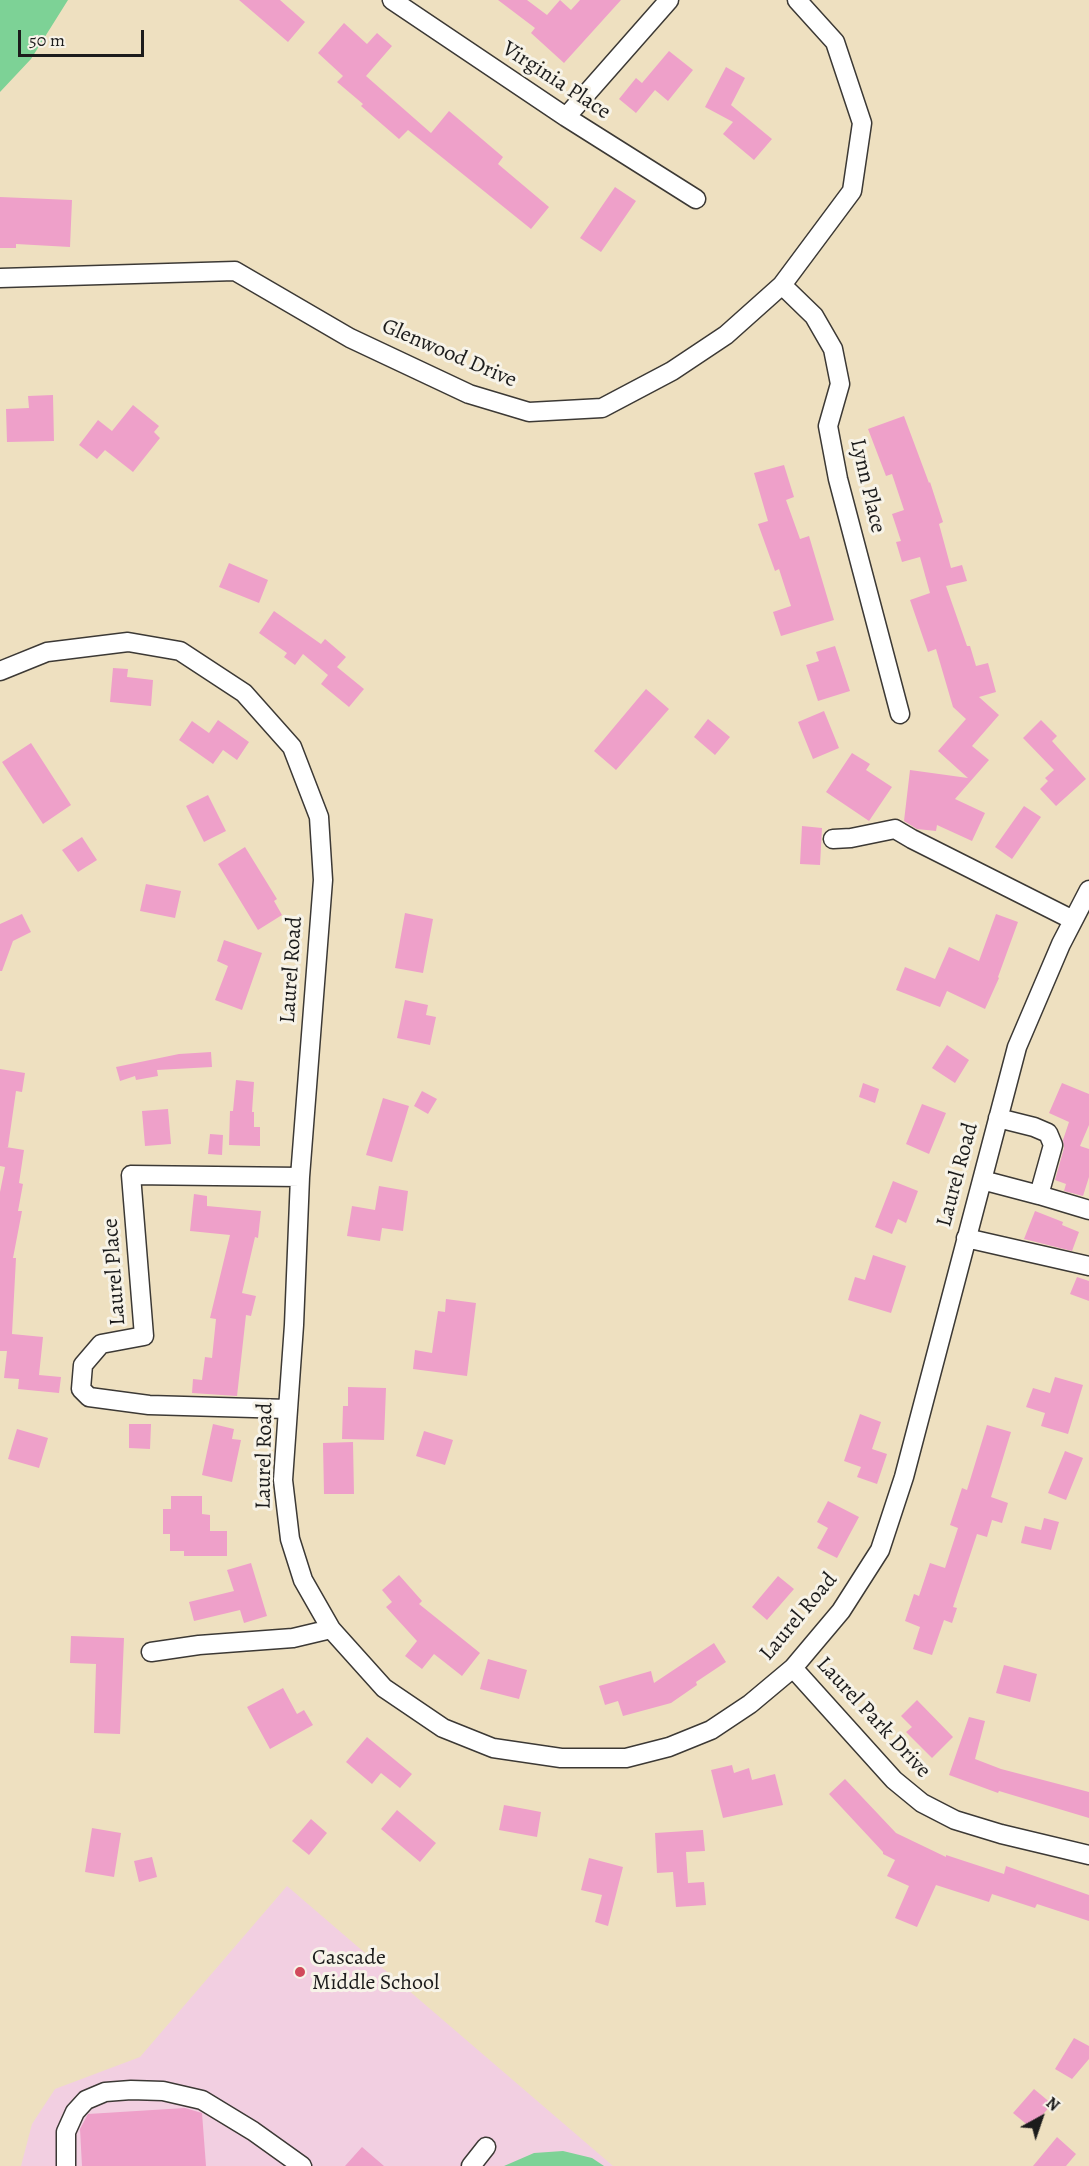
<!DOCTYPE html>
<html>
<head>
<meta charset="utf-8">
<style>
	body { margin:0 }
	#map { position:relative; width:1089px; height:2166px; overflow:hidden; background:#eee0c0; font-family:Alegreya,serif }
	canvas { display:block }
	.north { position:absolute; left:1011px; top:2088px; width:60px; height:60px; -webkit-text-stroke:4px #f7f3e8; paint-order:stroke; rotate:40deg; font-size:16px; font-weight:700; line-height:24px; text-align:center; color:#1c1c1c }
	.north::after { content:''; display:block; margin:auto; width:21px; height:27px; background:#1c1c1c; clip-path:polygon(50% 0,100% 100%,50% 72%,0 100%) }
	.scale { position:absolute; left:18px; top:30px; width:126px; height:27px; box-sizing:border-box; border:3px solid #1c1c1c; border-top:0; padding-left:8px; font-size:18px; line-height:21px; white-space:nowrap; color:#1c1c1c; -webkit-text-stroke:4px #f7f3e8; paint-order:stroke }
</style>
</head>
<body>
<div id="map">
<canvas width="1089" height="2166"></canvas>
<div class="north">N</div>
<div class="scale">50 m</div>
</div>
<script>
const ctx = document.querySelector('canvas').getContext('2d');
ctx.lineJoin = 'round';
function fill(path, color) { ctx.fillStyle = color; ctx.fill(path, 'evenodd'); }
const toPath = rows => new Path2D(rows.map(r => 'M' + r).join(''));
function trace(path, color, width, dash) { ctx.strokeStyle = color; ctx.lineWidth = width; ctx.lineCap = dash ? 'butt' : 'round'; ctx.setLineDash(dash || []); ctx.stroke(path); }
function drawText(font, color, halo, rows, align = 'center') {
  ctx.font = font + ' Alegreya,serif'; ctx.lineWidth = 6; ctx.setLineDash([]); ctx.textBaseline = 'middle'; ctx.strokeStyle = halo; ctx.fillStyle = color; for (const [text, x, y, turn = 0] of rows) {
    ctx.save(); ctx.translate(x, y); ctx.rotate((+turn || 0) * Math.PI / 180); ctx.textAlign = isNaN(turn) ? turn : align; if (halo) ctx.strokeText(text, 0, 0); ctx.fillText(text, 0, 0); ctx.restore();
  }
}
fill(toPath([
	[287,1886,613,2166,21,2166,32,2124,55,2089,140,2057]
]), '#f2cfe1');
fill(toPath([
	[0,0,68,0,31,59,0,92],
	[563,2151,592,2158,604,2166,504,2166,534,2153]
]), '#7dd296');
fill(toPath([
	[239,0,280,0,305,22,288,42],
	[498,0,527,0,547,15,560,0,571,10,580,0,621,0,564,63,531,33,535,28],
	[344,23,367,44,377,33,392,46,366,76,431,133,449,111,503,157,498,164,549,207,531,229,408,130,399,139,361,106,363,104,337,82,343,76,318,53],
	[669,51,693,70,668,101,655,90,636,113,619,99,636,78,642,83],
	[726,67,745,78,731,105,772,139,754,160,723,134,733,122,705,107],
	[615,187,636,201,601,252,580,238],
	[0,197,72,200,70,247,16,244,16,248,0,248],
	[53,395,54,441,7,442,6,409,29,408,28,396],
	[133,405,159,426,154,432,160,438,133,472,105,450,97,459,79,445,98,420,112,431],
	[904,416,929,483,930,482,943,522,939,524,951,568,962,565,967,581,946,586,967,646,970,646,976,666,988,663,996,692,979,697,999,715,972,746,989,760,955,799,985,813,972,841,937,825,936,831,917,829,904,821,910,770,968,778,938,751,966,719,953,707,936,649,928,652,910,600,930,593,920,557,902,562,896,542,901,541,892,514,904,510,892,474,886,476,868,429],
	[784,465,794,497,786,500,800,539,809,536,834,620,781,636,773,612,791,606,779,569,775,571,758,524,768,521,754,473],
	[229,563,268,580,259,603,219,587],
	[274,611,321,644,325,639,346,657,337,667,364,689,349,707,321,684,328,675,303,654,295,665,284,657,287,653,259,633],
	[835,646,850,691,818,701,806,665,819,661,816,652],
	[113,668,128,669,127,677,153,680,151,706,110,702],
	[646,689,669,709,616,770,594,751],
	[824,711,839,748,813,759,798,722],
	[708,719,730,737,715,755,694,737],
	[218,720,249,742,237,760,223,750,213,764,179,740,192,721,209,733],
	[1041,720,1057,736,1052,741,1086,779,1056,806,1040,789,1048,781,1045,778,1054,770,1023,738],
	[31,743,71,805,43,824,2,762],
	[852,753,870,764,866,770,892,787,869,821,826,792],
	[208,795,226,831,204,842,186,806],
	[1024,806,1041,817,1012,859,995,847],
	[802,826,822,828,820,865,800,864],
	[82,837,97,860,78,872,62,850],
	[245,847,277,899,274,901,282,915,258,930,218,864],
	[146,884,181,891,175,918,140,911],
	[405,913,433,919,423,973,395,968],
	[22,914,31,932,13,941,2,971,0,971,0,924],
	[996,914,1018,922,998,977,999,978,985,1009,947,991,940,1007,896,990,905,967,935,979,949,947,979,961],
	[224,940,262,953,242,1010,215,1000,228,966,217,961],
	[405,1000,428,1005,426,1015,436,1017,430,1045,397,1038],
	[947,1045,969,1060,955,1083,932,1068],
	[211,1052,212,1067,157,1070,158,1076,136,1080,135,1076,120,1081,116,1067,179,1054],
	[0,1069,25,1073,22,1092,16,1091,8,1147,6,1147,24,1150,19,1183,23,1184,18,1211,22,1211,13,1258,16,1258,12,1334,43,1337,39,1375,61,1377,59,1393,18,1389,19,1379,4,1378,7,1351,0,1351,0,1192,5,1167,0,1166],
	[236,1080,254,1082,252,1112,254,1112,254,1127,260,1127,260,1146,229,1145,230,1111,233,1111],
	[863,1083,879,1089,875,1103,859,1097],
	[1062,1083,1089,1094,1089,1125,1080,1146,1089,1149,1089,1177,1083,1196,1064,1191,1066,1184,1055,1180,1064,1148,1063,1140,1069,1122,1049,1113],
	[422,1091,437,1099,428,1114,414,1106],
	[383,1098,409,1106,392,1162,366,1155],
	[922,1104,946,1113,929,1154,906,1144],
	[168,1109,171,1144,145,1146,142,1111],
	[210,1134,223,1135,222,1155,208,1154],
	[893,1181,918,1191,906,1223,898,1219,892,1234,875,1227],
	[379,1186,408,1191,403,1231,382,1228,380,1241,347,1236,352,1206,375,1210],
	[194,1194,207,1196,207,1206,261,1211,258,1238,255,1237,242,1293,256,1296,251,1316,246,1315,237,1396,192,1393,193,1379,202,1380,205,1357,212,1358,216,1319,210,1318,230,1235,190,1231],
	[1035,1211,1063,1222,1062,1225,1079,1232,1072,1251,1024,1239],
	[873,1255,906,1266,891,1313,848,1300,855,1277,865,1280],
	[1077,1277,1089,1281,1089,1301,1070,1294],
	[446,1299,476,1303,467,1376,413,1369,415,1350,432,1353,438,1311,445,1312],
	[1055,1377,1083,1385,1068,1434,1041,1426,1045,1413,1026,1407,1033,1388,1050,1393],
	[348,1387,386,1388,384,1440,342,1439,343,1406,348,1406],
	[860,1414,881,1422,872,1449,887,1454,877,1484,857,1477,861,1467,844,1461],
	[129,1424,151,1424,150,1449,129,1448],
	[213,1424,234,1429,232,1439,241,1440,232,1482,202,1475],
	[987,1425,1011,1432,991,1497,1008,1503,1002,1523,992,1520,987,1537,977,1534,953,1607,957,1608,952,1623,944,1620,932,1655,913,1649,920,1627,905,1621,914,1594,919,1596,930,1563,945,1568,958,1528,950,1525,962,1488,967,1490],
	[17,1429,48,1438,39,1468,8,1459],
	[424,1431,453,1440,445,1465,416,1456],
	[353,1442,354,1494,324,1494,323,1443],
	[1065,1451,1083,1458,1066,1500,1048,1493],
	[171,1496,202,1496,202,1514,210,1515,210,1531,227,1531,227,1556,184,1556,184,1551,170,1551,170,1534,163,1534,163,1509,171,1509],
	[828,1501,859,1517,837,1558,817,1548,828,1528,817,1522],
	[1044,1518,1059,1522,1051,1550,1021,1543,1025,1526,1041,1530],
	[251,1563,267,1616,244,1623,240,1610,194,1621,189,1602,234,1591,227,1570],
	[399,1575,422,1601,419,1604,480,1653,462,1676,434,1654,422,1669,405,1656,417,1641,386,1607,392,1602,382,1590],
	[778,1576,794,1589,767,1620,752,1607],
	[71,1636,124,1638,120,1734,94,1733,96,1664,70,1663],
	[714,1643,726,1662,696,1682,697,1685,671,1703,623,1716,618,1701,605,1705,599,1686,651,1671,654,1683],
	[488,1659,527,1670,519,1699,480,1689],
	[1004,1665,1037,1674,1030,1702,996,1693],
	[283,1688,297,1714,304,1710,313,1725,270,1749,247,1707],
	[917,1700,953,1737,932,1758,906,1732,912,1727,901,1716],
	[969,1717,985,1721,975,1759,1001,1769,1089,1792,1089,1818,999,1791,998,1793,949,1775],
	[367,1737,412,1774,400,1788,381,1773,372,1784,346,1762],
	[732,1765,734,1773,749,1768,752,1780,775,1774,783,1805,723,1818,711,1770],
	[845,1779,896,1833,946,1857,946,1855,1004,1874,1006,1866,1089,1895,1089,1921,1037,1904,1035,1908,992,1894,989,1902,936,1885,917,1927,895,1918,909,1886,887,1876,895,1860,883,1854,883,1852,829,1794],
	[504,1805,541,1812,537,1837,499,1830],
	[397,1810,436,1843,420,1862,381,1829],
	[311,1819,327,1833,309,1855,292,1841],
	[92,1828,121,1833,114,1877,85,1872],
	[703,1830,705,1851,686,1852,688,1883,704,1882,706,1905,676,1907,673,1872,657,1873,655,1833],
	[152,1857,157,1877,139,1882,134,1861],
	[589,1858,623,1867,608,1926,595,1922,602,1895,581,1890],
	[1074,2038,1089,2046,1089,2059,1072,2079,1055,2069],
	[1034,2089,1052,2104,1031,2128,1013,2113],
	[185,2108,202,2113,206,2166,82,2166,80,2129,88,2114],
	[1057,2137,1076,2154,1066,2166,1033,2166],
	[362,2147,384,2166,345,2166]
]), '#eea0c9');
const minor = toPath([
	[392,0,566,117,696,199],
	[566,117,669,0],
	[0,278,235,271,350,338,469,394,529,412,602,408,672,371,726,335,782,285,852,191,862,123,835,42,797,0],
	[782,285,814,316,833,349,840,384,828,426,838,479,900,714],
	[0,671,47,652,128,642,180,651,244,693,292,747,319,817,323,880,300,1177,294,1325,283,1480,290,1539,303,1580,331,1629,384,1688,443,1728,493,1748,561,1758,626,1758,669,1747,711,1730,750,1704,793,1668,841,1611,880,1550,904,1477,1017,1047,1061,944,1089,890],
	[833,839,851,838,895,829,912,839,1073,920],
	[982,1180,1039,1195,1053,1145,1048,1133,1034,1127,998,1118],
	[1039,1195,1089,1210],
	[966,1238,1089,1266],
	[288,1409,149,1405,89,1397,81,1389,83,1365,101,1344,144,1336,131,1175,300,1177],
	[151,1652,199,1645,293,1638,331,1629],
	[793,1668,894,1780,922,1803,955,1820,1001,1834,1089,1855],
	[66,2166,66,2132,75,2112,86,2100,105,2092,131,2090,163,2091,202,2100,253,2131,302,2166],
	[471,2166,486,2147]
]);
trace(minor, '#3c3935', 21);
trace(minor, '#fff', 18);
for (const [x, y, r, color] of [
	[300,1972,6,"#d1495b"]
]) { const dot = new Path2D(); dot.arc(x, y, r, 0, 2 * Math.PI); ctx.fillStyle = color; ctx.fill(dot); trace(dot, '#f7f3e8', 2); }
drawText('22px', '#1c1c1c', '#f7f3e8', [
	["Virginia Place",556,81,33],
	["Glenwood Drive",449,354,23],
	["Lynn Place",867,486,77],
	["Laurel Road",292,970,-86],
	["Laurel Road",958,1175,-75],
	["Laurel Place",115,1272,-94],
	["Laurel Road",265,1456,-89],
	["Laurel Road",799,1617,-50],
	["Laurel Park Drive",873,1718,47]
]);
drawText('22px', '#1c1c1c', '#f7f3e8', [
	["Cascade",312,1959],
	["Middle School",312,1984]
], 'left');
</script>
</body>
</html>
